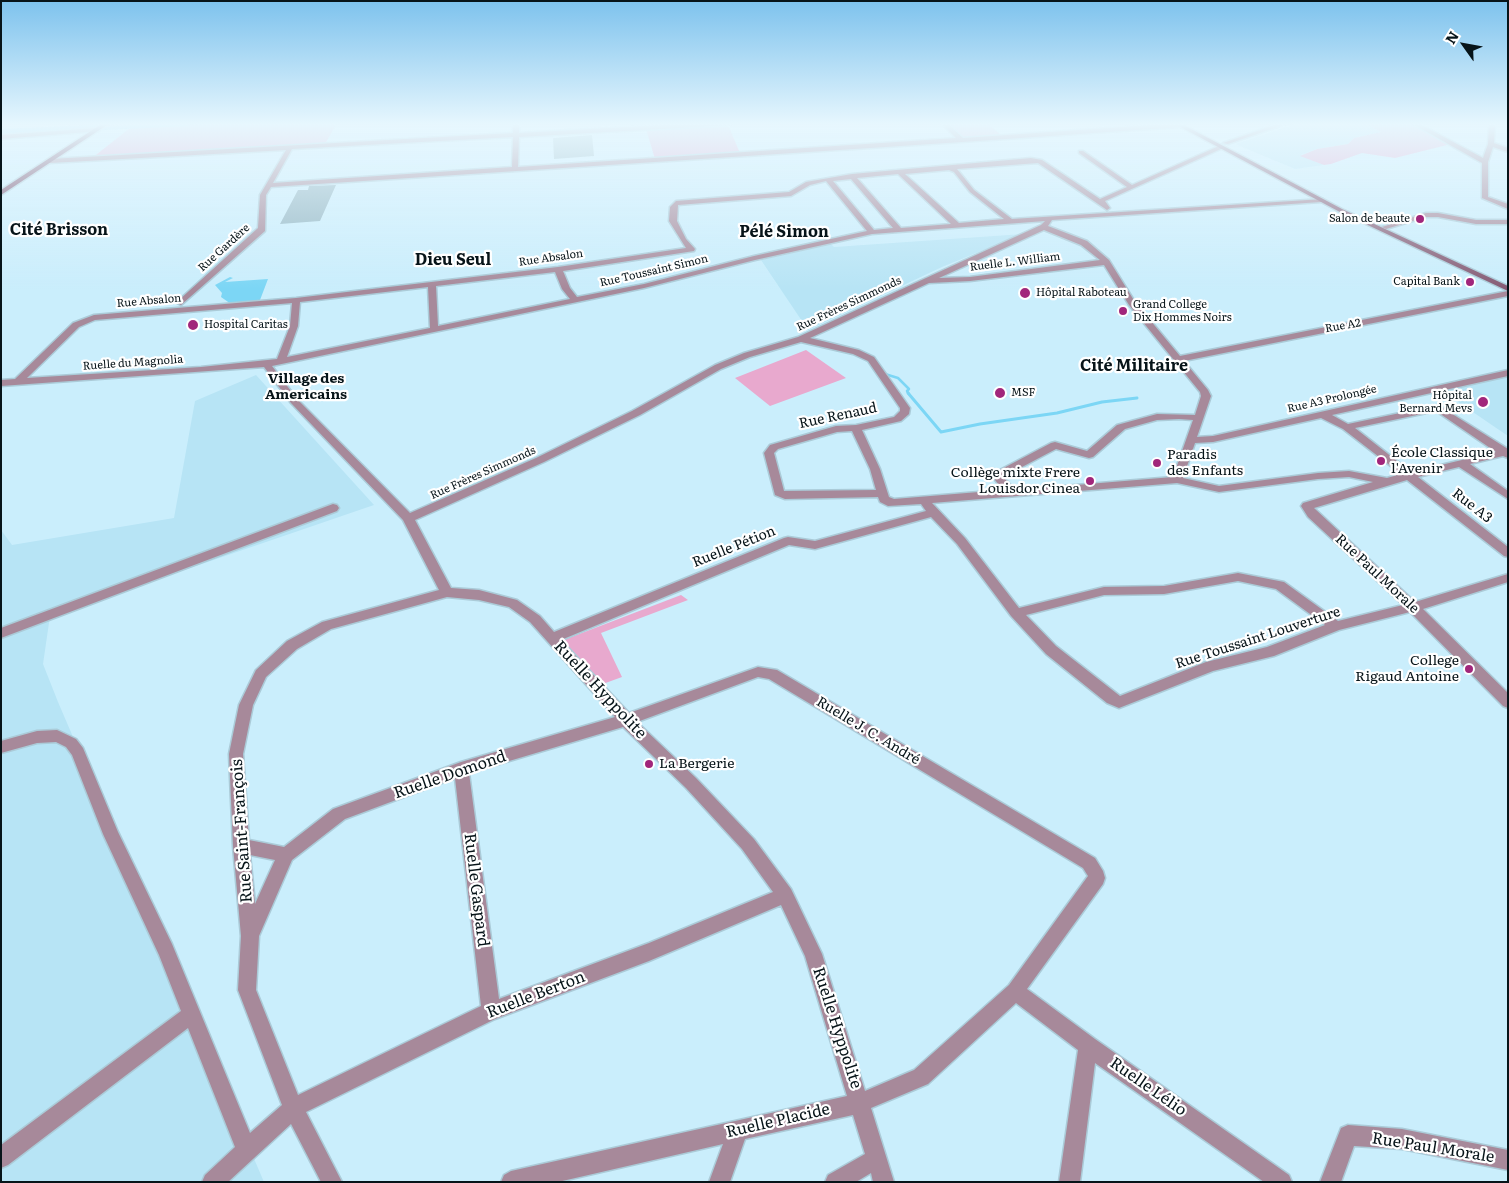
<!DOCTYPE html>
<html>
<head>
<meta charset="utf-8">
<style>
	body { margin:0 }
	#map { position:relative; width:1509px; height:1183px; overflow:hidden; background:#caeefc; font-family:Literata,serif }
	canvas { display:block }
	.frame { position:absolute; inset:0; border:2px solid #071419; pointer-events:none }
	.north { position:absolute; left:1439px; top:20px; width:50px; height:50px; -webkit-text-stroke:4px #fff; paint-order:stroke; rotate:302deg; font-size:14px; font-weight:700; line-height:20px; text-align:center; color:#071419 }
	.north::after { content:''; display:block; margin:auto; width:18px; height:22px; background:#071419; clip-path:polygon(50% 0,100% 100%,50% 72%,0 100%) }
</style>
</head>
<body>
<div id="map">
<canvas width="1509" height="1183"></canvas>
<div class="frame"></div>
<div class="north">N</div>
</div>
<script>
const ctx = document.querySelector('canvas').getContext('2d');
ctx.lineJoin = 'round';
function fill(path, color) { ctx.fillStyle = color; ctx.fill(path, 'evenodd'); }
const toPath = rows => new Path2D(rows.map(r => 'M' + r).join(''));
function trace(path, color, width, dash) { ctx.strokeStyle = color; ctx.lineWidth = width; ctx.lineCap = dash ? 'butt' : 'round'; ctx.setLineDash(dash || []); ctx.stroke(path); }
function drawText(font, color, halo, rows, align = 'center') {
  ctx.font = font + ' Literata,serif'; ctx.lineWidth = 4.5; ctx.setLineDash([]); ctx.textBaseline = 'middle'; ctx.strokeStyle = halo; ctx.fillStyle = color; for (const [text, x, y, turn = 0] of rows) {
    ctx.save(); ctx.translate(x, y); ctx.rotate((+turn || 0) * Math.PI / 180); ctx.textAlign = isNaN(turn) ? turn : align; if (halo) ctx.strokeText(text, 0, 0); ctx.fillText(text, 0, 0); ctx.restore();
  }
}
fill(toPath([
	[1298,123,1365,123,1382,132,1354,138,1348,144,1317,149,1301,155,1324,165,1295,169,1235,144],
	[1023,234,942,267,808,330,761,260,831,244,834,247],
	[256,375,374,505,50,616,43,664,58,702,264,1182,1,1182,1,530,12,545,174,518,195,401],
	[1508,376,1508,436,1442,391]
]), '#b7e4f5');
fill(toPath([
	[221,123,337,123,325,144,92,158,130,128],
	[949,123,986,123,1004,137,965,139],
	[1365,123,1408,123,1451,144,1395,158,1362,153,1331,164,1324,165,1300,156,1317,149,1348,144,1354,138,1381,132],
	[728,125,740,153,655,159,646,129],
	[806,350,846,378,770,406,735,378],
	[681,595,688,600,601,633,622,677,600,685,561,641]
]), '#e8a9ce');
fill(toPath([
	[230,277,233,278,225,282,268,279,260,300,231,304,221,297,222,293,215,285]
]), '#7cd6f5');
trace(toPath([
	[885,374,898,378,909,389,907,391,909,394]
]), '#7cd6f5', 2.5);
trace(toPath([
	[908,393,941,432,980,424,1057,413,1102,402,1137,398]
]), '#7cd6f5', 3);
fill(toPath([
	[126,123,192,123,187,126,1,135,1,129,126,123]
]), '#7cd6f5');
fill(toPath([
	[592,135,594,156,554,159,553,138],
	[336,185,320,221,280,224,298,190,308,190,309,186]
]), '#90b3c0');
const street = toPath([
	[103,123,136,123,105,126,103,123],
	[513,123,519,123,519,133,699,123,733,123,730,125,519,137,518,167,956,138,941,123,947,123,963,138,1180,123,1183,125,1180,127,962,142,271,187,266,195,265,231,181,305,177,303,178,301,258,228,260,195,286,150,50,163,47,161,50,159,513,133,513,123],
	[513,137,512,167,273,183,292,149,513,137],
	[1280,123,1289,123,1228,144,1223,143,1280,123],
	[1411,123,1418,123,1483,158,1488,144,1489,123,1495,123,1494,143,1508,148,1508,152,1493,147,1488,162,1488,197,1508,204,1508,209,1482,198,1482,163,1411,123],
	[97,128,99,131,1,139,1,135,97,128],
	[1221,145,1223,148,1105,201,1110,208,1107,210,1038,163,957,169,974,190,1012,219,1323,199,1323,201,1321,202,1052,220,1048,226,1087,241,1109,260,1135,302,1180,356,1508,291,1508,296,1184,361,1208,390,1211,396,1197,437,1213,436,1508,370,1508,376,1332,415,1348,424,1438,405,1508,449,1508,458,1503,456,1470,464,1508,491,1508,499,1459,467,1418,477,1508,547,1508,557,1504,556,1407,480,1314,508,1415,602,1508,574,1508,582,1423,609,1508,693,1508,708,1503,706,1410,612,1339,630,1274,656,1213,671,1119,708,1107,703,1046,654,1011,616,957,544,931,517,815,549,789,545,561,640,629,713,758,667,777,670,1095,858,1103,871,1105,878,1103,884,1027,989,1095,1039,1289,1175,1292,1182,1264,1182,1095,1063,1080,1182,1059,1182,1078,1050,1016,1003,928,1084,871,1108,894,1182,873,1182,871,1173,856,1182,825,1182,828,1175,865,1154,853,1115,745,1139,730,1182,709,1182,723,1144,558,1182,501,1182,504,1175,511,1171,847,1096,805,956,781,905,649,961,495,1019,306,1112,342,1182,321,1182,291,1124,228,1182,202,1182,205,1175,235,1147,188,1028,8,1165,1,1168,1,1145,181,1011,159,955,103,834,72,755,66,747,56,742,37,743,1,753,1,741,37,731,57,730,76,739,83,748,118,832,172,944,250,1133,282,1105,238,990,241,936,233,846,229,754,239,705,256,670,287,641,322,622,439,590,403,520,291,403,264,367,1,386,1,380,15,379,73,323,94,315,296,298,558,267,686,248,669,221,670,207,676,201,789,192,806,182,852,174,1031,158,1042,160,1100,199,1127,187,1079,153,1079,151,1083,151,1132,185,1221,145],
	[949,170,954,172,970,192,1004,219,959,223,905,174,949,170],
	[898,174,951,224,901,228,857,178,898,174],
	[851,179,893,228,874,230,833,181,851,179],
	[826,181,867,231,754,256,644,284,577,297,570,288,563,271,694,251,695,249,686,239,677,221,678,205,791,196,810,185,826,181],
	[1045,221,1041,225,798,337,744,353,715,365,632,411,536,458,410,513,297,399,272,366,644,288,755,260,872,234,1045,221],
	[1044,230,1081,245,1100,260,970,277,939,278,1044,230],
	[1104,265,1129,305,1200,392,1201,396,1195,415,1157,414,1117,425,1087,451,1055,442,1051,443,996,472,995,480,1003,490,894,499,889,497,880,469,862,430,901,421,909,414,910,408,874,357,859,350,810,338,929,283,970,281,1104,265],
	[555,272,562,289,570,299,438,326,436,286,555,272],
	[428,287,430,328,287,357,298,326,300,302,428,287],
	[292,303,290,326,277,359,201,367,27,378,79,327,95,320,292,303],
	[801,342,853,354,868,361,900,408,900,411,894,417,856,425,836,426,770,445,764,453,775,495,785,499,878,497,880,502,888,506,921,504,926,511,815,541,788,537,784,538,554,632,540,616,517,600,479,590,451,588,415,520,544,462,640,415,721,369,750,357,801,342],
	[1436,411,1496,452,1411,472,1355,428,1436,411],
	[1321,418,1343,429,1401,474,1387,478,1349,471,1318,473,1219,486,1183,478,1195,443,1213,442,1321,418],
	[1179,419,1193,420,1173,477,1015,490,1005,479,1005,476,1056,449,1089,458,1093,457,1125,429,1157,420,1179,419],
	[852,431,870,469,876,490,784,491,774,453,778,449,837,432,852,431],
	[1349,477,1373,482,1303,503,1301,506,1308,517,1403,605,1338,621,1284,582,1238,573,1164,586,1104,587,1019,608,965,538,932,503,1177,483,1219,492,1318,479,1349,477],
	[1238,581,1276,589,1325,625,1267,647,1206,662,1120,696,1056,646,1026,615,1104,595,1164,594,1238,581],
	[447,597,479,600,509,607,530,622,615,717,461,762,333,809,284,847,249,840,243,754,253,705,266,677,297,649,331,629,447,597],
	[758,677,769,679,1083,868,1088,876,1009,985,914,1070,865,1091,822,954,791,889,754,839,696,778,637,722,758,677],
	[623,727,686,788,742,849,773,892,649,943,499,999,469,773,623,727],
	[455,778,481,1006,298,1095,256,990,259,936,292,860,345,819,455,778],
	[250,855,275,860,255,904,250,855],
	[1426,213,1438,213,1476,220,1508,220,1508,224,1476,224,1438,217,1426,217,1386,229,1382,227,1426,213],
	[333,504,337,505,339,508,337,511,1,638,1,628,333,504],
	[1348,1125,1402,1129,1508,1150,1508,1170,1402,1149,1354,1146,1341,1182,1320,1182,1341,1128,1348,1125]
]);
const secondary = toPath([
	[1173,123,1180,123,1342,209,1508,286,1508,291,1338,211,1173,123]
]);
const primary = toPath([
	[103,123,110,123,1,195,1,190,103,123]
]);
trace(street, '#abcbd8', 3);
trace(secondary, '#abcbd8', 3);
trace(primary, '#abcbd8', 3);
fill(street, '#a7899a');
fill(secondary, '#865c75');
fill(primary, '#6e3c5b');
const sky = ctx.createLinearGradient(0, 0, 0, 289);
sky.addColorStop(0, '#7dc2ed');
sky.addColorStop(0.43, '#e7f7fe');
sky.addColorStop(1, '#e7f7fe00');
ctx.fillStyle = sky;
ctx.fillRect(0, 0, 1509, 289);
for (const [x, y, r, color] of [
	[1420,219,5,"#a1267b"],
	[1470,282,5,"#a1267b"],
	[1025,293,6,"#a1267b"],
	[1123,311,5,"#a1267b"],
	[193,325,6,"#a1267b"],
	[1000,393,6,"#a1267b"],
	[1483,402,6,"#a1267b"],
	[1381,461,5,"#a1267b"],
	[1157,463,5,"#a1267b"],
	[1090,481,5,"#a1267b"],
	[1469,669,5,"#a1267b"],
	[649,764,5,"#a1267b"]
]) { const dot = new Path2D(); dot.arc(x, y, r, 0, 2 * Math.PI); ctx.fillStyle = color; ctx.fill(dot); trace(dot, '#fff', 2); }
drawText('11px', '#071419', '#fff', [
	["Salon de beaute",1410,219,"right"],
	["Capital Bank",1460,282,"right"],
	["Hôpital Raboteau",1036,293],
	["Grand College",1133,305],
	["Dix Hommes Noirs",1133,318],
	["Hospital Caritas",204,325],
	["MSF",1011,393],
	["Hôpital",1472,396,"right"],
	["Bernard Mevs",1472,409,"right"]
], 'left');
drawText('11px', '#071419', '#fff', [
	["Rue Gardère",224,248,-42],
	["Rue Absalon",551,258,-8],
	["Ruelle L. William",1015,262,-7],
	["Rue Toussaint Simon",654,271,-13],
	["Rue Absalon",149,301,-5],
	["Rue Frères Simmonds",849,304,-25],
	["Rue A2",1343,326,-10],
	["Ruelle du Magnolia",133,363,-4],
	["Rue A3 Prolongée",1332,399,-13],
	["Rue Frères Simmonds",483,473,-24]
]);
drawText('bold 14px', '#071419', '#fff', [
	["Village des",306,379],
	["Americains",306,395]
]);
drawText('14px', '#071419', '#fff', [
	["Rue Renaud",838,416,-12],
	["Rue A3",1472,506,38],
	["Ruelle Pétion",734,547,-22],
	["Rue Paul Morale",1377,574,43],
	["Rue Toussaint Louverture",1258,638,-18],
	["Ruelle J. C. André",868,731,31]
]);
drawText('14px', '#071419', '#fff', [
	["École Classique",1391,453],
	["l'Avenir",1391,469],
	["Paradis",1167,455],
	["des Enfants",1167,471],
	["Collège mixte Frere",1080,473,"right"],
	["Louisdor Cinea",1080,489,"right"],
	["College",1459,661,"right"],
	["Rigaud Antoine",1459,677,"right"],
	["La Bergerie",659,764]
], 'left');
drawText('bold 16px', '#071419', '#fff', [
	["Cité Brisson",59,230],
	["Pélé Simon",784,232],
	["Dieu Seul",453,260],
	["Cité Militaire",1134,366]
]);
drawText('16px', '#071419', '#fff', [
	["Ruelle Hyppolite",600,690,47],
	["Ruelle Domond",450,775,-19],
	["Rue Saint-François",242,831,-94],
	["Ruelle Gaspard",476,890,83],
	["Ruelle Berton",536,995,-21],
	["Ruelle Hyppolite",837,1028,72],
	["Ruelle Lélio",1148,1087,35],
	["Ruelle Placide",778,1121,-13],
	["Rue Paul Morale",1433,1148,9]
]);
</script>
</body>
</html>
